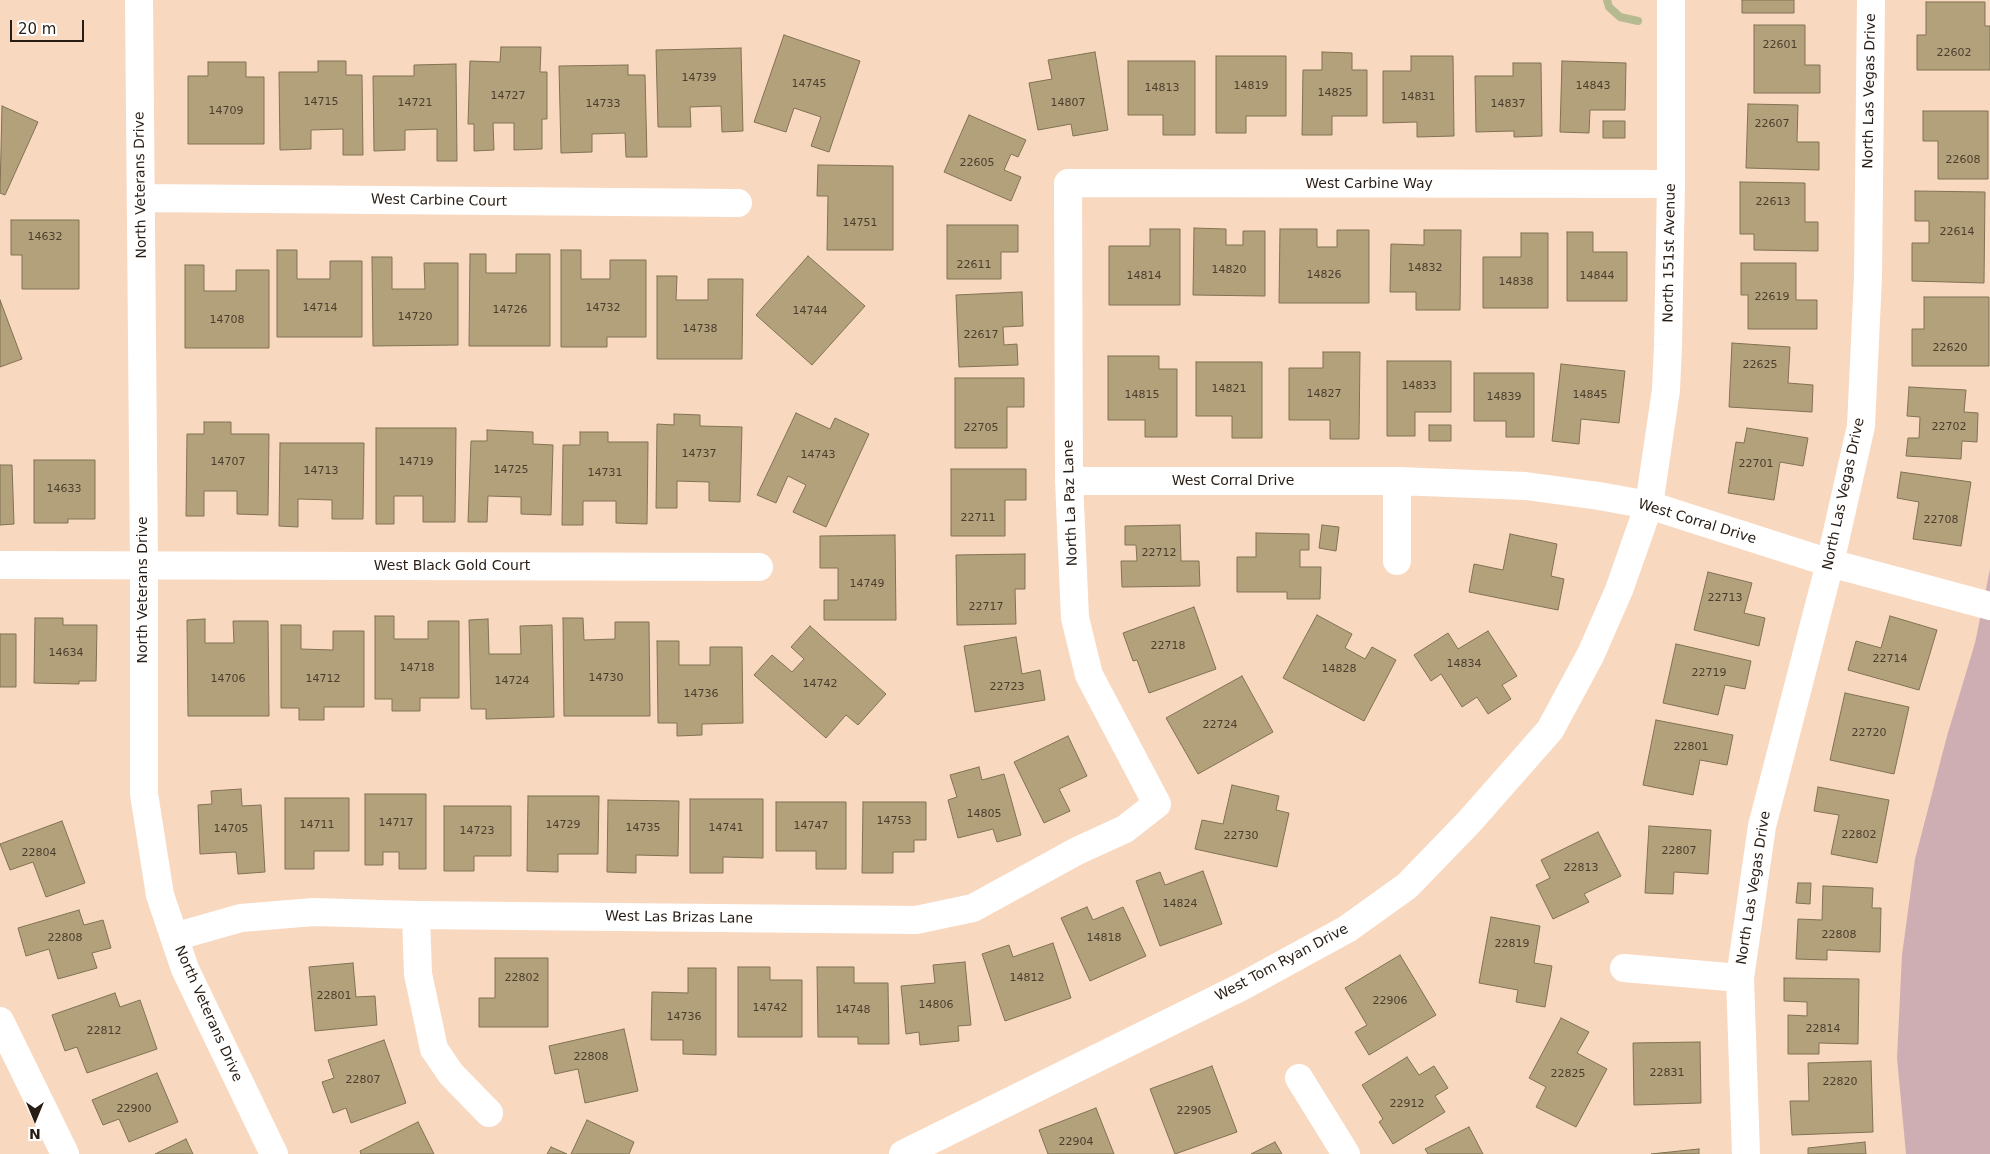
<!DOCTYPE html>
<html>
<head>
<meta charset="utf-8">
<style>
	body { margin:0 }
	#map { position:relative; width:1990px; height:1154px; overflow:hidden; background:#f9d8c0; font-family:"DejaVu Sans",sans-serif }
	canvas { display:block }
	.north { position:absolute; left:10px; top:1094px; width:50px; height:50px; -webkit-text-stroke:4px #fff; paint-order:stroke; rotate:180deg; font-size:14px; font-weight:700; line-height:20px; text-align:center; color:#281d14 }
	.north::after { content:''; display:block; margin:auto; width:18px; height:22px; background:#281d14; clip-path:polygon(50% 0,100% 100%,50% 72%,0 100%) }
	.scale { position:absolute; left:10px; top:20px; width:74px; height:22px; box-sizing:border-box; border:2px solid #281d14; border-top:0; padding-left:6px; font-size:15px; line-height:18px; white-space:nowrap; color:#281d14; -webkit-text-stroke:4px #fff; paint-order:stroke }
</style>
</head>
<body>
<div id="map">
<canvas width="1990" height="1154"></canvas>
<div class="north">N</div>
<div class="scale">20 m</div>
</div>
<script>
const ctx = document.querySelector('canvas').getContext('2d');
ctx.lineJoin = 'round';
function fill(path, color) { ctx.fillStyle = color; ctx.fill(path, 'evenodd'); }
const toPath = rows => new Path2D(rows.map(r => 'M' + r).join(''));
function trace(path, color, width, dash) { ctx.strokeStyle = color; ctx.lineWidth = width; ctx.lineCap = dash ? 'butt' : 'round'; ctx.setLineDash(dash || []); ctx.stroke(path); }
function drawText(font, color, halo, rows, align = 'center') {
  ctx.font = font + ' "DejaVu Sans",sans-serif'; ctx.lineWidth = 5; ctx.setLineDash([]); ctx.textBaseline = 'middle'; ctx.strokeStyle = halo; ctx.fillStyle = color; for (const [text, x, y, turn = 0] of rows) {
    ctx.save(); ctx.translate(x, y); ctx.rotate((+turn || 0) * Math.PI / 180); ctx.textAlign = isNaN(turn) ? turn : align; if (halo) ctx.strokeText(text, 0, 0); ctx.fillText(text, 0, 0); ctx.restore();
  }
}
fill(toPath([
	[1990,569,1990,1154,1906,1154,1897,1058,1902,955,1915,859,1947,736,1975,643]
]), '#ceaeb3');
trace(toPath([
	[1607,0,1609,7,1620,17,1638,21]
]), '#b6ba91', 8);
const building = toPath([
	[1742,0,1794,0,1794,13,1742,13,1742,0],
	[1926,2,1985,2,1985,26,1990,26,1990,70,1917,70,1917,35,1926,35,1926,2],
	[1754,25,1805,25,1805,65,1820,65,1820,93,1754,93,1754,25],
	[784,35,860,61,829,152,811,146,821,117,794,108,786,132,754,122,784,35],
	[501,47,541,47,540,72,547,72,547,119,542,119,542,149,514,150,514,123,493,123,494,150,474,151,474,124,468,124,470,61,500,62,501,47],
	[741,48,743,131,722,132,721,106,690,107,691,127,658,127,656,50,741,48],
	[1095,52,1108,130,1073,136,1071,124,1038,130,1029,83,1052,79,1048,60,1095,52],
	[1322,52,1352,53,1352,70,1367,70,1367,116,1332,116,1332,135,1302,135,1303,70,1322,70,1322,52],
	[1216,56,1286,56,1286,116,1246,116,1246,133,1216,133,1216,56],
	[1411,56,1453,56,1454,136,1417,137,1417,122,1383,123,1383,71,1411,71,1411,56],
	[318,61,346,61,346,75,362,75,363,155,343,155,343,129,311,130,311,149,280,150,279,72,318,72,318,61],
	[1128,61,1195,61,1195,135,1163,135,1163,115,1128,115,1128,61],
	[1562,61,1626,63,1625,110,1590,110,1589,133,1560,132,1562,61],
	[208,62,246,62,246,77,264,77,264,144,188,144,188,76,208,76,208,62],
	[1513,63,1541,63,1542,136,1514,137,1514,131,1476,132,1475,76,1513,76,1513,63],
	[456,64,457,161,437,161,437,129,405,130,405,150,374,151,373,76,414,76,414,65,456,64],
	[628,65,628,75,645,75,647,157,626,157,625,133,592,134,592,152,561,153,559,66,628,65],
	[1748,104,1798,105,1797,142,1819,142,1819,170,1746,168,1748,104],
	[2,106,38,122,5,195,0,193,2,106],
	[1923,111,1988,111,1988,179,1938,179,1938,141,1923,141,1923,111],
	[969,115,1026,140,1018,157,1011,154,1004,170,1021,177,1011,201,944,172,969,115],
	[1603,121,1625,121,1625,138,1603,138,1603,121],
	[818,165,893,166,893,250,827,250,828,196,817,196,818,165],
	[1740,182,1805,183,1805,222,1818,222,1818,251,1754,250,1754,234,1740,234,1740,182],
	[1915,191,1985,192,1984,283,1912,281,1912,243,1929,243,1929,221,1915,221,1915,191],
	[11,220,79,220,79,289,22,289,22,255,11,255,11,220],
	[947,225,1018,225,1018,252,1001,252,1001,279,947,279,947,225],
	[1194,228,1226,229,1226,245,1243,245,1243,231,1265,231,1265,296,1193,295,1194,228],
	[1150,229,1180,229,1180,305,1109,305,1109,246,1150,246,1150,229],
	[1280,229,1317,229,1317,247,1337,247,1337,230,1369,230,1369,303,1279,303,1280,229],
	[1424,230,1461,230,1460,310,1416,310,1416,292,1390,292,1391,244,1424,245,1424,230],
	[1567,232,1593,232,1593,252,1627,252,1627,301,1567,301,1567,232],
	[1521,233,1548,233,1548,308,1483,308,1483,257,1521,257,1521,233],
	[277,250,297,250,297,279,330,279,330,261,362,261,362,337,277,337,277,250],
	[561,250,581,250,581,279,610,279,610,260,646,260,646,337,607,337,607,347,561,347,561,250],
	[470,254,486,254,486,273,516,273,516,254,550,254,550,346,469,346,470,254],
	[808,256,865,306,812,365,756,315,808,256],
	[372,257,392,257,392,289,425,289,424,263,458,263,458,345,373,346,372,257],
	[1741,263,1796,263,1796,300,1817,300,1817,329,1748,329,1748,295,1741,295,1741,263],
	[185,265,204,265,204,291,236,291,236,270,269,270,269,348,185,348,185,265],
	[657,276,677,276,676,300,708,300,708,279,743,279,742,359,657,359,657,276],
	[1022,292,1023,326,1003,327,1004,345,1017,344,1018,365,959,367,956,295,1022,292],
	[1924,297,1989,297,1989,366,1912,366,1912,329,1924,329,1924,297],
	[0,300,22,359,0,367,0,300],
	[1732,343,1790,347,1788,383,1813,385,1812,412,1729,407,1732,343],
	[1323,352,1360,352,1359,439,1330,439,1330,420,1289,420,1289,368,1323,368,1323,352],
	[1108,356,1159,356,1159,369,1177,369,1177,437,1145,437,1145,420,1108,420,1108,356],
	[1387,361,1451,361,1451,412,1415,412,1415,436,1387,436,1387,361],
	[1196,362,1262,362,1262,438,1232,438,1232,416,1196,416,1196,362],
	[1561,364,1625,371,1619,423,1581,419,1579,444,1552,441,1561,364],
	[1474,373,1534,373,1534,437,1506,437,1506,421,1474,421,1474,373],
	[955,378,1024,378,1024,407,1007,407,1007,448,955,448,955,378],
	[1909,387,1966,390,1964,412,1978,413,1977,442,1962,441,1961,459,1906,456,1908,438,1919,438,1920,417,1907,416,1909,387],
	[796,413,830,429,835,418,869,434,826,527,793,512,806,485,788,476,776,503,757,495,796,413],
	[674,414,700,415,700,426,742,427,740,502,709,501,709,482,677,481,677,508,656,508,657,424,674,425,674,414],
	[204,422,231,422,231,434,269,434,268,515,237,514,237,491,204,491,204,516,186,516,187,434,204,434,204,422],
	[1429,425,1451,425,1451,441,1429,441,1429,425],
	[376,428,456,428,455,522,423,522,423,496,394,496,394,524,376,524,376,428],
	[1747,428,1808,438,1803,466,1780,462,1774,500,1728,493,1736,442,1744,443,1747,428],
	[487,430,533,432,533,444,553,445,551,515,521,514,521,497,488,496,487,522,468,522,471,441,487,441,487,430],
	[580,432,608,432,608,442,648,442,647,524,616,523,616,501,583,501,583,525,562,525,563,445,580,445,580,432],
	[280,443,364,443,363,519,332,519,332,500,298,499,298,527,279,526,280,443],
	[34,460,95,460,95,519,68,519,68,523,34,523,34,460],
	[0,465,12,465,14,524,0,525,0,465],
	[951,469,1026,469,1026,500,1005,500,1005,536,951,536,951,469],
	[1901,472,1971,482,1961,546,1913,539,1919,502,1897,498,1901,472],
	[1180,525,1181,561,1199,561,1200,586,1122,587,1121,561,1137,561,1136,545,1125,545,1125,526,1180,525],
	[1322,525,1339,527,1336,551,1319,548,1322,525],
	[1256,533,1309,534,1309,550,1300,550,1300,567,1321,567,1320,599,1287,599,1287,592,1237,592,1237,557,1256,557,1256,533],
	[1510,534,1557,544,1551,576,1564,579,1558,610,1469,592,1474,564,1503,570,1510,534],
	[895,535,896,620,824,620,824,600,838,600,838,568,820,568,820,536,895,535],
	[1025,554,1025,589,1015,589,1016,624,957,625,956,555,1025,554],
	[1708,572,1752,583,1744,613,1765,618,1759,646,1694,630,1708,572],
	[1194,607,1216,669,1149,693,1137,660,1133,661,1123,633,1194,607],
	[1317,615,1352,634,1345,648,1365,659,1372,647,1396,660,1364,721,1283,678,1317,615],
	[375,616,394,616,394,639,428,639,428,621,459,621,459,698,420,698,420,711,392,711,392,699,375,699,375,616],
	[1890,616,1937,630,1919,690,1848,670,1856,641,1881,648,1890,616],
	[35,618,63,618,63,625,97,625,96,681,79,681,79,684,34,683,35,618],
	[563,618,583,618,584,640,615,639,615,622,649,622,650,716,564,716,563,618],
	[205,619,205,643,234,643,233,621,268,621,269,716,188,716,187,620,205,619],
	[488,619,489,654,521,654,520,626,552,625,554,717,486,719,486,709,471,709,469,620,488,619],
	[281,625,301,625,301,649,333,650,333,631,364,631,364,707,324,707,324,720,299,720,299,708,281,708,281,625],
	[810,626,886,694,858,725,846,715,826,738,754,675,772,655,792,672,804,659,791,647,810,626],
	[1488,631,1517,676,1502,685,1511,699,1488,714,1477,697,1462,707,1441,674,1431,681,1414,655,1448,633,1458,649,1488,631],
	[0,634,16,634,16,687,0,687,0,634],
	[1016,637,1022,674,1040,670,1045,700,975,712,964,646,1016,637],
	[657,641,679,641,679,665,710,665,710,647,742,647,743,723,702,724,702,735,677,736,677,723,658,723,657,641],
	[1676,644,1751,661,1745,689,1725,685,1718,715,1663,703,1676,644],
	[1242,676,1273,732,1198,774,1166,718,1242,676],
	[1845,693,1909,707,1894,774,1830,760,1845,693],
	[1656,720,1733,735,1727,765,1700,760,1693,795,1643,785,1656,720],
	[1068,736,1087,776,1059,789,1070,811,1044,823,1014,762,1068,736],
	[979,767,982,780,1004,774,1021,835,997,842,993,829,958,838,948,800,957,797,950,775,979,767],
	[1232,785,1279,796,1276,810,1289,813,1277,867,1195,849,1202,820,1223,824,1232,785],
	[1818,787,1889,800,1877,863,1831,854,1839,815,1814,811,1818,787],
	[241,789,242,806,261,805,265,872,238,874,236,852,200,854,198,805,212,804,211,791,241,789],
	[365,794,426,794,426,869,399,869,399,852,383,852,383,865,365,865,365,794],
	[528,796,599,796,598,854,558,854,558,872,527,871,528,796],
	[285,798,349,798,349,851,314,851,314,869,285,869,285,798],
	[690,799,763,799,763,858,723,857,723,873,690,873,690,799],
	[608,800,679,801,678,856,636,855,636,873,607,872,608,800],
	[776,802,846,802,846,869,816,869,816,851,776,851,776,802],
	[863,802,926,802,926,840,914,840,914,852,893,852,893,873,862,873,863,802],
	[444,806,511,806,511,856,474,856,474,871,444,871,444,806],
	[62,821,85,883,46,897,33,862,10,870,0,844,62,821],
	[1649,826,1711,830,1708,874,1674,872,1673,894,1645,893,1649,826],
	[1598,832,1621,876,1584,894,1589,902,1553,919,1536,885,1550,878,1541,860,1598,832],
	[1203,871,1222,924,1160,946,1136,881,1160,872,1165,885,1203,871],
	[1798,883,1811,883,1810,904,1796,903,1798,883],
	[1823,886,1873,888,1872,908,1881,908,1880,952,1827,950,1827,960,1796,959,1798,919,1822,920,1823,886],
	[1087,907,1093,920,1123,907,1146,956,1090,981,1061,918,1087,907],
	[79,910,84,925,103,920,111,948,92,953,97,968,58,979,49,949,26,956,18,928,79,910],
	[1491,917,1540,926,1534,963,1552,966,1545,1007,1516,1002,1518,990,1479,983,1491,917],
	[1053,943,1071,998,1005,1021,982,954,1009,945,1013,957,1053,943],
	[1400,955,1436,1015,1369,1055,1355,1032,1367,1025,1345,988,1400,955],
	[495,958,548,958,548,1027,479,1027,479,998,495,998,495,958],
	[965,962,971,1025,958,1026,959,1041,920,1045,919,1032,906,1034,901,986,935,983,933,965,965,962],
	[353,963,356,997,375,996,377,1025,315,1031,309,967,353,963],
	[738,967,770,967,770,980,802,980,802,1037,738,1037,738,967],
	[817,967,854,967,854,983,888,983,889,1044,858,1044,858,1037,818,1037,817,967],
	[688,968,716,968,716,1055,683,1054,683,1040,651,1040,652,992,688,993,688,968],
	[1784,978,1859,979,1858,1044,1819,1043,1819,1054,1788,1054,1788,1015,1807,1016,1807,1002,1784,1001,1784,978],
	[115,993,120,1007,140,1000,157,1049,87,1073,77,1047,65,1051,52,1015,115,993],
	[1561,1018,1589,1032,1577,1053,1607,1069,1576,1127,1536,1107,1546,1087,1529,1078,1561,1018],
	[624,1029,638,1091,585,1103,578,1069,555,1074,549,1046,624,1029],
	[384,1040,406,1103,351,1123,346,1108,333,1113,322,1082,334,1078,328,1060,384,1040],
	[1700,1042,1701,1103,1634,1105,1633,1043,1700,1042],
	[1407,1057,1419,1075,1434,1066,1448,1088,1435,1096,1445,1112,1393,1144,1379,1122,1383,1119,1362,1085,1407,1057],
	[1871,1061,1873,1132,1792,1135,1790,1101,1809,1101,1808,1063,1871,1061],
	[1212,1066,1237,1132,1175,1154,1150,1089,1212,1066],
	[157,1073,178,1122,129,1142,119,1119,103,1125,92,1100,157,1073],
	[1096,1108,1114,1154,1048,1154,1039,1130,1096,1108],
	[587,1120,634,1142,629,1154,571,1154,587,1120],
	[418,1122,434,1154,361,1154,360,1151,418,1122],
	[1469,1127,1483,1154,1428,1154,1425,1149,1469,1127],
	[186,1139,193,1154,155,1154,186,1139],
	[1275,1142,1282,1154,1251,1154,1275,1142],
	[1865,1142,1866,1154,1808,1154,1808,1148,1865,1142],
	[551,1147,567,1154,547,1154,551,1147],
	[1699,1149,1699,1154,1651,1154,1699,1149]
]);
fill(building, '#b3a17b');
trace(building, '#807252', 1);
trace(toPath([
	[139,0,144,565,144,794,160,895,185,969,274,1154],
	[141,198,738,203],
	[1069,481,1397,481,1526,486,1599,496,1649,505,1830,563,1990,606],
	[1397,481,1397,561],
	[0,565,759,567],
	[416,915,418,974,434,1049,451,1074,489,1113],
	[174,937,241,918,314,912,416,915,916,920,973,908,1077,851,1125,829,1157,804,1089,675,1075,618,1069,481,1068,183,1671,184],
	[1624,968,1740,978],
	[0,1021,65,1154],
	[1299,1078,1346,1154],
	[1746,1154,1740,978,1762,826,1830,563,1861,426,1868,277,1871,0]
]), '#fff', 28);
trace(toPath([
	[903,1154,1241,987,1347,929,1407,886,1469,822,1550,730,1591,654,1619,590,1649,505,1666,390,1668,345,1671,184,1671,0]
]), '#fff', 28);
drawText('11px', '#4b3e2e', null, [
	["22601",1780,45],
	["22602",1954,53],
	["14739",699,78],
	["14745",809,84],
	["14819",1251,86],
	["14843",1593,86],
	["14813",1162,88],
	["14825",1335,93],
	["14727",508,96],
	["14831",1418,97],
	["14715",321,102],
	["14721",415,103],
	["14807",1068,103],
	["14733",603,104],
	["14837",1508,104],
	["14709",226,111],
	["22607",1772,124],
	["22608",1963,160],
	["22605",977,163],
	["22613",1773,202],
	["14751",860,223],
	["22614",1957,232],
	["14632",45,237],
	["22611",974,265],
	["14832",1425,268],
	["14820",1229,270],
	["14826",1324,275],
	["14814",1144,276],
	["14844",1597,276],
	["14838",1516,282],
	["22619",1772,297],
	["14714",320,308],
	["14732",603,308],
	["14726",510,310],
	["14744",810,311],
	["14720",415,317],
	["14708",227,320],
	["14738",700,329],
	["22617",981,335],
	["22620",1950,348],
	["22625",1760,365],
	["14833",1419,386],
	["14821",1229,389],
	["14827",1324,394],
	["14815",1142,395],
	["14845",1590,395],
	["14839",1504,397],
	["22702",1949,427],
	["22705",981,428],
	["14737",699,454],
	["14743",818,455],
	["14707",228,462],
	["14719",416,462],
	["22701",1756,464],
	["14725",511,470],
	["14713",321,471],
	["14731",605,473],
	["14633",64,489],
	["22711",978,518],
	["22708",1941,520],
	["22712",1159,553],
	["14749",867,584],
	["22713",1725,598],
	["22717",986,607],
	["22718",1168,646],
	["14634",66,653],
	["22714",1890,659],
	["14834",1464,664],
	["14718",417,668],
	["14828",1339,669],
	["22719",1709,673],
	["14730",606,678],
	["14706",228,679],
	["14712",323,679],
	["14724",512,681],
	["14742",820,684],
	["22723",1007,687],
	["14736",701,694],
	["22724",1220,725],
	["22720",1869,733],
	["22801",1691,747],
	["14805",984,814],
	["14753",894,821],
	["14717",396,823],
	["14711",317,825],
	["14729",563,825],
	["14747",811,826],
	["14735",643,828],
	["14741",726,828],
	["14705",231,829],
	["14723",477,831],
	["22802",1859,835],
	["22730",1241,836],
	["22807",1679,851],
	["22804",39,853],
	["22813",1581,868],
	["14824",1180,904],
	["22808",1839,935],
	["22808",65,938],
	["14818",1104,938],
	["22819",1512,944],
	["22802",522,978],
	["14812",1027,978],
	["22801",334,996],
	["22906",1390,1001],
	["14806",936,1005],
	["14742",770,1008],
	["14748",853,1010],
	["14736",684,1017],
	["22814",1823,1029],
	["22812",104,1031],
	["22808",591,1057],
	["22831",1667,1073],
	["22825",1568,1074],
	["22807",363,1080],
	["22820",1840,1082],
	["22912",1407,1104],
	["22900",134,1109],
	["22905",1194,1111],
	["22904",1076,1142]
]);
drawText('14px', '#281d14', '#fff', [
	["North Las Vegas Drive",1870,91,-89],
	["West Carbine Way",1369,184],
	["North Veterans Drive",141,185,-91],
	["West Carbine Court",439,201,1],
	["North 151st Avenue",1670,253,-89],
	["West Corral Drive",1233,481],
	["North Las Vegas Drive",1844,494,-78],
	["North La Paz Lane",1071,503,-92],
	["West Corral Drive",1697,522,17],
	["West Black Gold Court",452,566],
	["North Veterans Drive",143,590,-90],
	["North Las Vegas Drive",1754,888,-81],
	["West Las Brizas Lane",679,918,1],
	["West Tom Ryan Drive",1282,963,-28],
	["North Veterans Drive",208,1014,66]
]);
</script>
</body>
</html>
